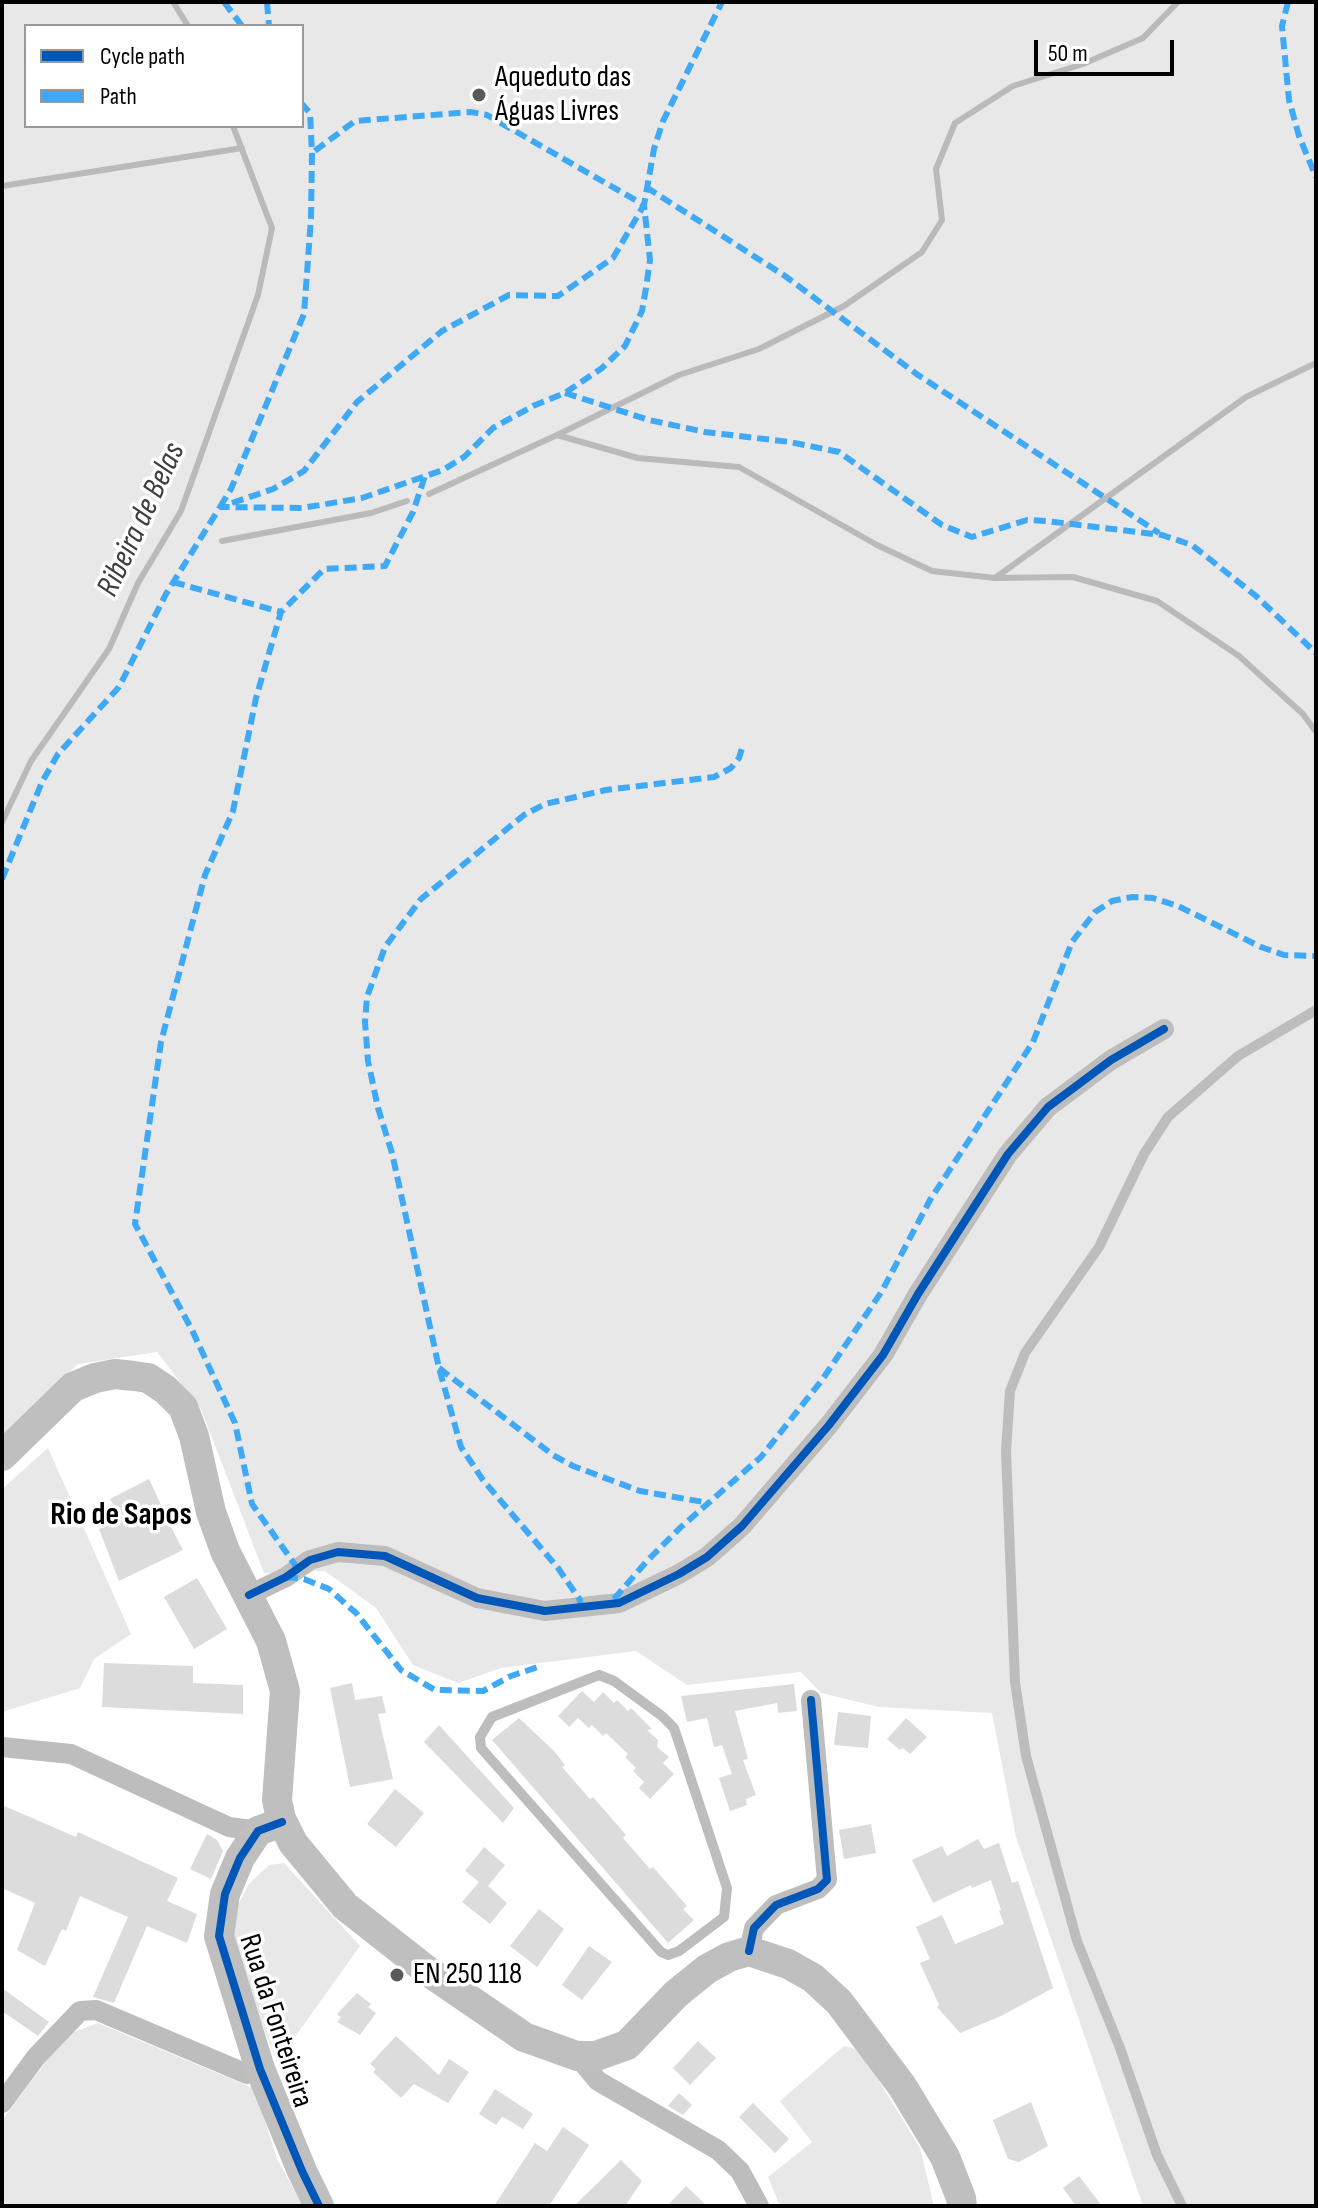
<!DOCTYPE html>
<html>
<head>
<meta charset="utf-8">
<style>
	body { margin:0 }
	#map { position:relative; width:1318px; height:2208px; overflow:hidden; background:#fff; font-family:"Sofia Sans Condensed",sans-serif }
	canvas { display:block }
	.frame { position:absolute; inset:0; border:4px solid #000; pointer-events:none }
	.legend { position:absolute; left:24px; top:24px; width:280px; height:104px; box-sizing:border-box; background:#fff; border:2px solid #999; margin:0; padding:10px 14px; list-style:none; font-size:24px; color:#000 }
	.legend li { display:flex; align-items:center; gap:16px; height:40px }
	.legend b { width:40px; border:2px solid #999 }
	.scale { position:absolute; left:1034px; top:40px; width:140px; height:36px; box-sizing:border-box; border:4px solid #000; border-top:0; padding-left:10px; font-size:24px; line-height:28px; white-space:nowrap; color:#000; -webkit-text-stroke:6px #fff; paint-order:stroke }
</style>
</head>
<body>
<div id="map">
<canvas width="1318" height="2208"></canvas>
<div class="frame"></div>
<ul class="legend">
<li><b style="height:10px;background:#0057b8"></b>Cycle path</li>
<li><b style="height:10px;background:#3fa9f5"></b>Path</li>
</ul>
<div class="scale">50 m</div>
</div>
<script>
const ctx = document.querySelector('canvas').getContext('2d');
ctx.lineJoin = 'round';
function fill(path, color) { ctx.fillStyle = color; ctx.fill(path, 'evenodd'); }
const toPath = rows => new Path2D(rows.map(r => 'M' + r).join(''));
function trace(path, color, width, dash) { ctx.strokeStyle = color; ctx.lineWidth = width; ctx.lineCap = dash ? 'butt' : 'round'; ctx.setLineDash(dash || []); ctx.stroke(path); }
function drawText(font, color, halo, rows, align = 'center') {
  ctx.font = font + ' "Sofia Sans Condensed",sans-serif'; ctx.lineWidth = 7; ctx.setLineDash([]); ctx.textBaseline = 'middle'; ctx.strokeStyle = halo; ctx.fillStyle = color; for (const [text, x, y, turn = 0] of rows) {
    ctx.save(); ctx.translate(x, y); ctx.rotate((+turn || 0) * Math.PI / 180); ctx.textAlign = isNaN(turn) ? turn : align; if (halo) ctx.strokeText(text, 0, 0); ctx.fillText(text, 0, 0); ctx.restore();
  }
}
fill(toPath([
	[2,2,1316,2,1316,2206,1143,2206,1016,1837,992,1713,879,1707,821,1693,801,1672,687,1685,636,1651,501,1668,458,1683,413,1665,376,1608,325,1571,264,1573,201,1409,157,1352,78,1364,2,1437],
	[26,26,302,26,302,126,26,126],
	[48,1448,131,1634,94,1659,80,1688,2,1712,2,1489],
	[284,1863,360,1946,277,2062,235,1956,231,1918,249,1884,269,1865],
	[98,2023,255,2089,277,2159,303,2206,2,2206,2,2120,66,2035],
	[844,2046,860,2050,920,2148,934,2206,780,2206,768,2177,812,2142,780,2101]
]), '#e8e8e8');
trace(toPath([
	[173,2,188,26],
	[2,186,242,148],
	[557,435,679,375,759,349,844,306,922,252,942,220,936,169,955,123,1013,86,1083,64,1143,38,1178,2],
	[429,494,557,435,638,458,739,467,877,545,932,571,995,578,1073,577,1157,601,1239,656,1303,714,1316,732],
	[222,541,371,513,407,501],
	[995,578,1246,397,1316,363],
	[2,822,31,761,109,649,138,583,181,511,258,295,272,228,233,126]
]), '#bababa', 6);
fill(toPath([
	[149,1479,162,1507,170,1504,178,1519,169,1523,183,1550,119,1581,99,1529,116,1523,110,1512,116,1509,110,1499],
	[197,1578,227,1629,194,1649,164,1597],
	[104,1663,193,1666,193,1683,243,1685,243,1714,102,1707],
	[352,1683,355,1700,382,1696,386,1713,378,1714,393,1779,350,1787,330,1688],
	[794,1684,797,1711,778,1713,777,1703,735,1711,748,1759,743,1760,756,1795,746,1799,747,1805,730,1811,719,1778,732,1774,722,1745,714,1747,707,1718,687,1722,681,1696],
	[582,1691,594,1702,603,1692,614,1703,617,1700,628,1711,631,1708,652,1729,647,1730,658,1740,657,1747,669,1757,663,1763,674,1774,650,1799,639,1788,644,1782,633,1771,636,1768,625,1757,628,1754,606,1733,603,1736,592,1725,589,1728,578,1718,569,1727,558,1716],
	[838,1712,871,1716,868,1748,834,1745],
	[519,1718,554,1751,565,1765,562,1767,590,1799,593,1797,626,1835,623,1838,650,1869,653,1867,687,1906,683,1909,694,1920,668,1943,492,1740],
	[906,1718,927,1737,910,1754,903,1748,900,1750,887,1739],
	[439,1725,514,1808,503,1823,424,1742],
	[395,1789,424,1813,396,1847,367,1824],
	[2,1805,76,1837,78,1832,178,1878,167,1901,197,1914,187,1943,147,1926,114,2003,93,1997,128,1917,80,1896,66,1931,62,1929,45,1966,17,1950,35,1903,2,1888],
	[871,1824,876,1853,844,1859,839,1830],
	[207,1834,217,1840,223,1851,211,1879,190,1869],
	[978,1839,984,1849,999,1843,1012,1883,1018,1881,1053,1988,1001,2016,960,2033,937,2007,939,2005,920,1963,930,1959,916,1927,942,1915,955,1944,1004,1924,999,1911,1001,1910,991,1880,972,1888,971,1885,933,1903,912,1860,942,1846,947,1856],
	[484,1847,505,1865,488,1886,507,1903,490,1924,462,1902,479,1882,465,1871],
	[539,1909,564,1929,537,1967,510,1946],
	[589,1946,612,1962,582,2000,562,1985],
	[2,1988,49,2022,38,2036,2,2011],
	[357,1993,371,2004,368,2007,376,2013,360,2035,337,2022,341,2017,337,2014],
	[396,2036,439,2075,449,2059,469,2072,448,2103,414,2084,401,2098,373,2072,376,2069,370,2064],
	[698,2041,716,2058,690,2085,673,2068],
	[495,2089,533,2114,523,2129,505,2118,502,2117,496,2125,479,2114],
	[679,2093,692,2105,683,2115,668,2106],
	[1031,2102,1048,2146,1019,2162,1008,2159,993,2120],
	[753,2103,789,2139,775,2153,739,2117],
	[563,2127,589,2145,549,2206,494,2206,535,2143,547,2151],
	[621,2160,642,2181,625,2206,574,2206],
	[1079,2176,1102,2206,1076,2206,1063,2188],
	[686,2186,707,2206,667,2206]
]), '#dcdcdc');
trace(toPath([
	[599,1675,614,1681,662,1716,674,1728,727,1888,724,1917,679,1951,668,1955,661,1952,481,1748,480,1737,492,1717,599,1675],
	[1182,2206,1157,2155,1120,2048,1077,1941,1026,1756,1015,1682,1006,1451,1010,1391,1025,1353,1099,1247,1144,1154,1168,1117,1238,1056,1316,1010]
]), '#bdbdbd', 10);
trace(toPath([
	[249,1595,286,1577,310,1560,338,1552,385,1556,477,1598,545,1611,619,1603,679,1574,707,1557,742,1526,829,1425,883,1355,918,1294,1008,1154,1048,1107,1111,1060,1164,1029],
	[2,1747,71,1754,229,1827,258,1831],
	[749,1951,754,1928,776,1905,818,1889,827,1880,811,1700],
	[577,2056,598,2081,718,2150,740,2171,759,2206],
	[2,2103,36,2057,80,2011,96,2010,247,2074,260,2069]
]), '#bdbdbd', 20);
trace(toPath([
	[2,1456,73,1387,95,1378,115,1374,134,1376,148,1378,166,1390,183,1407,194,1436,211,1512,225,1551,271,1641,285,1691,277,1800,281,1819,293,1843,345,1906,429,1972,524,2037,577,2056,596,2056,627,2045,676,1994,707,1969,729,1957,749,1951,788,1964,813,1978,839,2002,902,2086,945,2157,961,2198,962,2206],
	[282,1822,258,1831,240,1858,225,1894,219,1936,260,2069,302,2171,319,2206]
]), '#bfbfbf', 30);
trace(toPath([
	[224,2,242,26],
	[267,2,269,26],
	[1288,2,1282,26,1289,100,1299,136,1316,177],
	[646,187,785,276,918,375,1159,533],
	[565,393,649,420,705,432,790,442,839,452,942,525,972,537,1027,520,1046,521,1162,535,1192,545,1256,596,1316,653],
	[232,503,273,489,304,471,357,402,442,331,509,295,558,296,613,258,644,205,487,115,471,112,355,121,312,153],
	[220,507,231,489,304,314,311,218,312,153,310,113,302,104],
	[173,582,281,612],
	[2,879,42,782,58,754,119,687,166,594,220,507,302,508,362,498,443,470,464,457,493,428,533,406,565,393,602,368,625,346,642,311,646,288,650,260,644,205,654,149,663,121,722,2],
	[439,1368,553,1455,573,1466,640,1491,709,1503],
	[298,1569,252,1504,235,1423,192,1330,135,1224,161,1042,205,875,233,811,256,698,281,612,324,569,385,566,413,512,425,476],
	[286,1577,304,1579,329,1589,356,1613,401,1670,435,1690,483,1691,511,1676,538,1667],
	[614,1599,647,1561,681,1527,761,1457,822,1380,882,1291,930,1200,1033,1042,1072,942,1095,912,1112,901,1132,897,1153,898,1178,906,1261,947,1284,955,1316,956],
	[581,1608,580,1600,558,1568,483,1480,461,1447,439,1368,392,1153,378,1108,368,1061,365,1022,367,997,385,947,421,899,524,815,545,804,606,790,714,777,731,768,739,758,743,745]
]), '#3fa9f5', 6, [12, 6]);
trace(toPath([
	[249,1595,286,1577,310,1560,338,1552,385,1556,477,1598,545,1611,619,1603,679,1574,707,1557,742,1526,829,1425,883,1355,918,1294,1008,1154,1048,1107,1111,1060,1164,1029],
	[282,1822,258,1831,240,1858,225,1894,219,1936,260,2069,302,2171,319,2206],
	[749,1951,754,1928,776,1905,818,1889,827,1880,811,1700]
]), '#0057b8', 8);
for (const [x, y, r, color] of [
	[479,95,8,"#595959"],
	[397,1975,8,"#595959"]
]) { const dot = new Path2D(); dot.arc(x, y, r, 0, 2 * Math.PI); ctx.fillStyle = color; ctx.fill(dot); trace(dot, '#fff', 3); }
drawText('30px', '#000', '#fff', [
	["Aqueduto das",495,78],
	["Águas Livres",495,112],
	["EN 250 118",413,1975]
], 'left');
drawText('30px', '#000', '#fff', [
	["Rua da Fonteireira",275,2021,72]
]);
drawText('italic 32px', '#3e3e3e', '#fff', [
	["Ribeira de Belas",142,520,-65]
]);
drawText('bold 32px', '#000', '#fff', [
	["Rio de Sapos",121,1516]
]);
</script>
</body>
</html>
